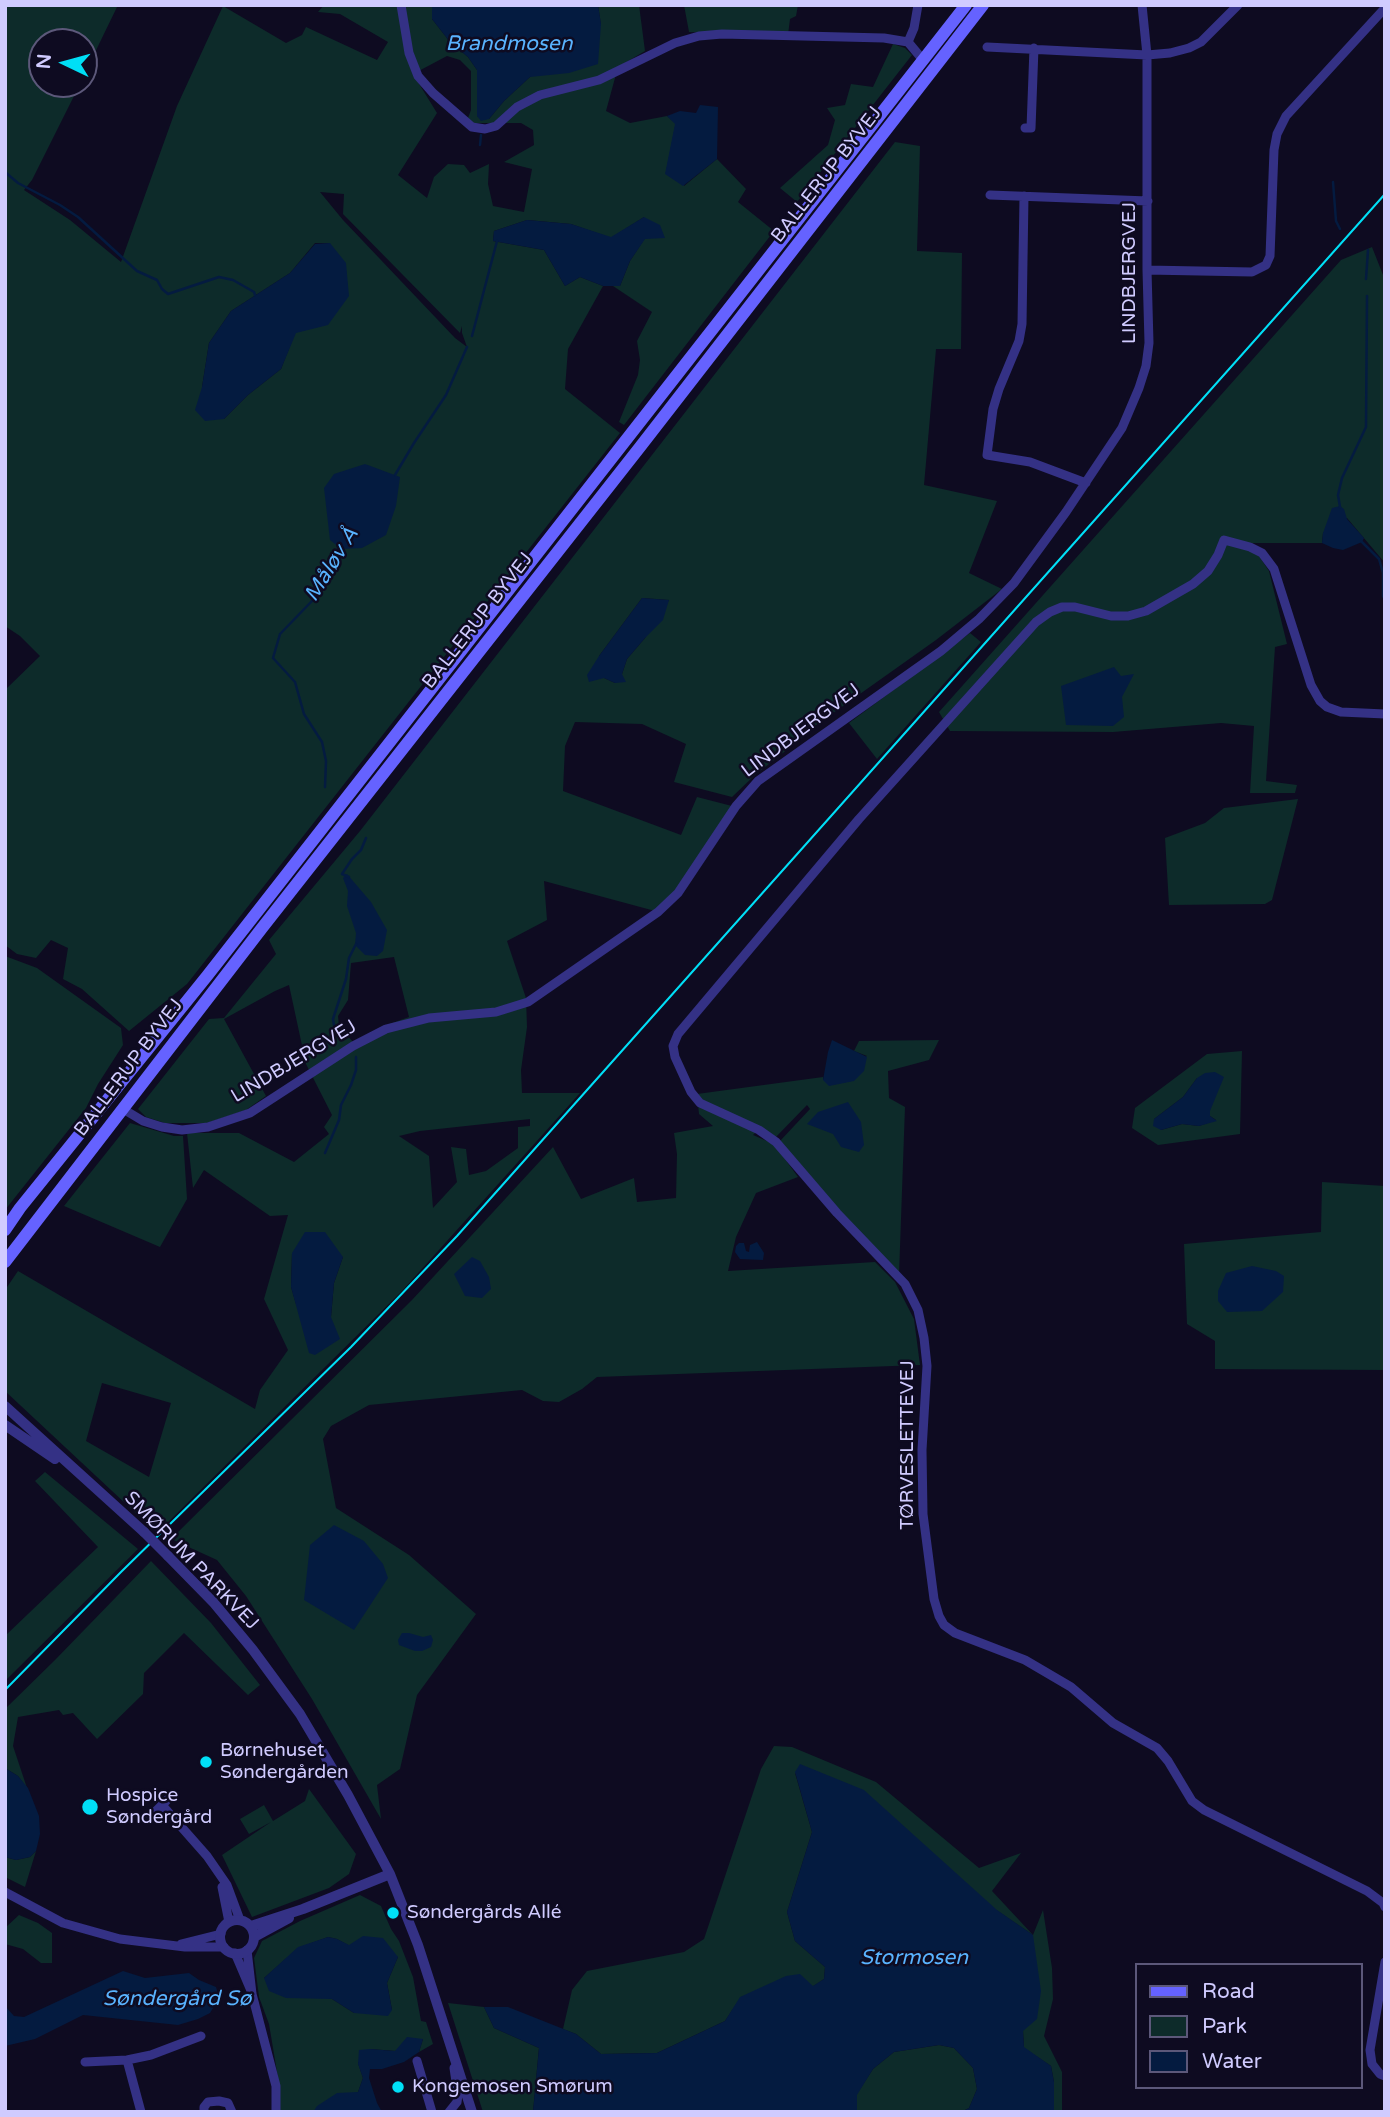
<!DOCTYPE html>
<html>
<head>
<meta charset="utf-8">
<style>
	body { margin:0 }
	#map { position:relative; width:1390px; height:2117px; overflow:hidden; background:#0e0b21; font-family:"Varela Round",sans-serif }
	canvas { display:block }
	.frame { position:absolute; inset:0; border:7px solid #d0cbff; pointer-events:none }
	.legend { position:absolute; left:1135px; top:1963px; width:228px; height:126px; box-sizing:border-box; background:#0e0b21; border:2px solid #5c587a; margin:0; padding:9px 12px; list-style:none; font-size:21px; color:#d0cbff }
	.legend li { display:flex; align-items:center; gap:14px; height:35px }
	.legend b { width:35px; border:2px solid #5c587a }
	.north { position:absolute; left:28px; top:28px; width:70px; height:70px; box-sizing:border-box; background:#0e0b21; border:2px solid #5c587a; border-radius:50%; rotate:275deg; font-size:19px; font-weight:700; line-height:28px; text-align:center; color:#d0cbff }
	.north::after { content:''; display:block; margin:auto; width:24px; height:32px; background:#00dff6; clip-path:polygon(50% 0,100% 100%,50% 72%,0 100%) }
</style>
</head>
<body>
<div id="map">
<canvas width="1390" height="2117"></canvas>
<div class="frame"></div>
<ul class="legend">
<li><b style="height:9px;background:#6562ff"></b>Road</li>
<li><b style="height:19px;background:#0d2b2a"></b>Park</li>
<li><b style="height:19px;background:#041b40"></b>Water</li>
</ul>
<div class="north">N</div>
</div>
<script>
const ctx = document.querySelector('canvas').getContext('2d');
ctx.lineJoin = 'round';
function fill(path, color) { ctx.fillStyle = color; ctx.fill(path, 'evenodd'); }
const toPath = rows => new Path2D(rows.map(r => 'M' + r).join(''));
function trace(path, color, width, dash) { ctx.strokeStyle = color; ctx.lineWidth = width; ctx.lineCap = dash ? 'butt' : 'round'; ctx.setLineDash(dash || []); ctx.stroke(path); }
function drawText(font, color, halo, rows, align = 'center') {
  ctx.font = font + ' "Varela Round",sans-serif'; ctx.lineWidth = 5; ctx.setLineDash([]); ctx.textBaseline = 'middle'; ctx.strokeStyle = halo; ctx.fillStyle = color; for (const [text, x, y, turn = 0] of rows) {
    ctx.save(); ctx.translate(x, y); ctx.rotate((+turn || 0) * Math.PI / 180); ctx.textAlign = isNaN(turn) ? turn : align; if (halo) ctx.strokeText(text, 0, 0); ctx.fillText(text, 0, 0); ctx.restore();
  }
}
fill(toPath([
	[5,5,118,5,84,75,84,42,42,42,42,84,80,84,32,180,24,190,70,220,121,262,177,106,223,6,286,43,302,35,306,27,377,60,388,42,340,14,318,12,324,5,432,5,432,19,450,42,468,57,477,70,477,116,489,119,504,101,530,77,601,25,598,5,639,5,645,51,618,67,606,111,630,123,667,116,675,123,684,186,717,159,746,189,738,202,774,231,624,425,619,422,638,375,640,360,637,341,652,312,613,286,620,286,630,261,645,238,644,217,611,238,571,224,527,220,494,231,493,241,544,250,565,286,580,277,603,286,568,349,565,389,620,433,187,984,129,1031,82,989,63,979,68,948,51,940,36,958,17,954,5,945,5,690,40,656,20,636,5,626],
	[447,56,460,60,471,71,471,110,468,118,474,123,521,123,533,130,534,145,504,162,532,169,524,212,493,206,488,184,489,164,470,173,464,165,448,164,434,177,427,198,398,175,437,113,413,74],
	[320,192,344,194,343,214,460,333,462,326,462,333,467,347,455,338,343,220],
	[315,243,330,243,281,369,248,395,224,419,202,387,209,343,231,311,290,273],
	[684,5,798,5,796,16,790,19,788,35,689,32],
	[893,44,905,48,912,55,797,202,780,188,828,145,835,120,827,108,845,105,851,84,873,87],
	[895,142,920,146,917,251,962,253,961,349,936,349,924,485,997,501,969,573,1002,589,936,640,812,728,796,729,812,730,755,775,732,797,674,782,686,744,642,724,575,722,565,746,563,791,681,835,697,797,732,806,675,892,655,911,544,881,547,920,507,941,526,998,527,1027,521,1070,522,1093,580,1093,402,1291,157,1533,5,1391,5,1290,18,1271,255,1409,260,1390,288,1350,264,1299,288,1215,270,1216,204,1170,193,1188,187,1133,239,1133,294,1162,329,1134,324,1127,332,1115,306,1064,289,985,275,991,224,1019,266,1096,246,1110,207,1123,165,1123,146,1117,138,1109,209,1019,224,1018,276,954,269,940,360,831],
	[642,598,669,600,645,638,627,659,622,674,615,683,604,678,599,656],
	[394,957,409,1017,381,1027,353,1042,339,1026,338,1016,348,1000,351,963],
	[530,1119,530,1126,518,1127,518,1148,486,1171,469,1175,466,1149,451,1147,457,1182,433,1208,429,1156,399,1136,420,1131],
	[292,1253,343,1257,334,1283,331,1317,296,1304,291,1287],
	[102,1383,171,1403,149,1477,86,1441],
	[1372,247,1385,280,1385,563,1347,518,1323,533,1322,543,1245,543,1259,556,1269,571,1287,644,1275,647,1266,781,1297,785,1295,793,1250,793,1254,726,1221,723,1113,732,950,731,939,712,1341,260],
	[970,633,981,642,877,759,849,723],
	[1298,799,1272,900,1265,904,1169,905,1165,838,1205,823,1224,808],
	[5,956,37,968,121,1028,123,1045,98,1084,86,1108,5,1210],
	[939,1040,929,1060,888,1071,889,1098,905,1107,899,1275,841,1212,780,1141,810,1109,807,1105,774,1139,760,1128,753,1135,774,1144,798,1177,756,1193,736,1237,728,1271,875,1262,895,1282,914,1319,920,1365,597,1377,582,1389,559,1402,543,1401,522,1390,369,1405,331,1426,323,1439,336,1508,409,1555,476,1614,417,1695,400,1769,377,1785,381,1819,312,1699,246,1596,217,1560,171,1539,412,1300,553,1147,581,1199,634,1178,637,1202,676,1198,677,1154,674,1133,713,1126,699,1114,697,1094,823,1077,823,1080,867,1056,854,1051,859,1041],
	[1242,1051,1240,1134,1158,1145,1132,1128,1135,1108,1207,1054],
	[1197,1078,1210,1116,1216,1120,1199,1126,1182,1124,1161,1130,1154,1119,1183,1097],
	[130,1123,174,1136,183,1136,187,1199,160,1247,64,1206],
	[1322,1182,1385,1186,1385,1370,1215,1369,1215,1341,1187,1324,1184,1244,1321,1232],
	[45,1472,138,1549,5,1681,5,1636,98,1547,35,1481],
	[151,1561,211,1623,260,1685,248,1695,184,1633,144,1673,143,1694,97,1739,73,1713,63,1715,59,1710,18,1717,13,1746,27,1788,18,1776,5,1768,5,1709,55,1660],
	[774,1746,792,1747,876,1782,979,1868,1021,1853,992,1891,1033,1935,1043,1910,1052,1968,1053,1999,1044,2036,1062,2072,1062,2112,1054,2112,1054,2082,1051,2066,1024,2048,1023,2031,1033,1935,795,1773,812,1832,787,1912,795,1941,825,1967,824,1979,812,1987,741,1997,725,2021,657,2053,601,2054,576,2034,563,2029,572,1990,587,1971,684,1952,704,1939,761,1769],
	[309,1789,356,1854,349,1874,329,1888,252,1917,222,1855,271,1822,249,1834,240,1819,264,1805,273,1821,305,1801],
	[36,1851,25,1887,5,1877,5,1857,16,1860,30,1857],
	[360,1895,381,1906,391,1929,399,1941,413,1977,421,2021,426,2022,433,2044,419,2052,423,2039,395,2051,370,2049,358,2063,363,2078,358,2092,313,2112,280,2112,279,2084,269,2024,259,1997,254,1958,262,1941,300,1921],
	[328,1937,337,1939,348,1945,398,1957,387,1983,392,2010,354,2013,332,1999,264,1978,298,1948],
	[19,1915,38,1923,52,1933,52,1963,41,1963,23,1949,5,1944,5,1928],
	[448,2003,484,2007,494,2028,539,2048,533,2112,483,2112],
	[939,2045,954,2048,973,2068,977,2089,969,2108,961,2112,857,2112,856,2095,873,2069,894,2052]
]), '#0d2b2a');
fill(toPath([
	[432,5,598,5,601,24,598,64,569,73,530,77,504,101,489,119,481,121,477,116,477,70,468,57,450,42,432,19],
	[700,105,718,107,717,159,683,186,665,174,675,124,667,116,680,111,696,113],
	[644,217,660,225,665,238,645,239,630,261,620,286,603,286,580,277,565,286,544,250,493,241,494,231,527,220,571,224,611,237],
	[330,243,346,263,349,296,328,325,296,333,281,369,248,395,224,419,205,421,195,410,202,387,209,343,231,311,290,273,315,244],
	[365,464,400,477,396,506,386,535,362,548,341,549,330,540,324,488,334,474],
	[1340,506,1344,509,1347,519,1364,538,1362,542,1343,550,1333,548,1322,543,1323,533,1332,508],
	[642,598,669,600,663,620,645,638,627,659,622,674,626,682,615,683,604,678,589,682,587,675,599,656],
	[1114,667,1121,676,1134,674,1122,697,1124,717,1113,726,1066,725,1061,686],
	[347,874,371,902,387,930,383,951,377,956,365,955,355,945,356,933,347,906,348,891,343,878],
	[832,1040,867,1057,864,1071,854,1081,829,1086,823,1080,828,1052],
	[1215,1072,1224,1077,1210,1111,1210,1116,1217,1121,1199,1126,1182,1124,1161,1130,1153,1126,1154,1119,1183,1097,1197,1078,1205,1073],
	[848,1102,861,1122,864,1145,859,1152,841,1147,833,1134,807,1124,818,1112],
	[305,1232,325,1232,343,1257,334,1283,331,1317,340,1339,315,1355,309,1353,291,1287,292,1253],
	[757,1242,764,1253,763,1260,740,1259,735,1252,736,1246,739,1243,744,1243,746,1251,749,1252,750,1245],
	[472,1257,480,1261,489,1277,491,1289,482,1298,465,1296,454,1274],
	[1252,1266,1276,1271,1284,1276,1283,1292,1262,1311,1227,1312,1218,1301,1218,1291,1226,1273],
	[334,1525,364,1541,383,1564,388,1578,354,1630,304,1600,310,1545],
	[402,1633,409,1633,423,1637,431,1635,433,1640,431,1647,422,1651,415,1651,399,1645,398,1640],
	[800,1764,864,1790,997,1910,1033,1935,1041,1991,1037,2019,1023,2031,1024,2047,1051,2066,1054,2082,1054,2112,961,2112,969,2108,977,2089,973,2068,954,2048,939,2045,894,2052,873,2069,857,2095,857,2112,533,2112,539,2048,494,2028,484,2007,508,2007,576,2034,601,2054,657,2053,725,2021,740,1997,786,1976,800,1974,813,1986,824,1979,825,1967,795,1941,787,1912,812,1832,795,1772],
	[5,1768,18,1776,28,1788,39,1816,40,1834,36,1851,30,1857,16,1860,5,1857],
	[363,1936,383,1938,398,1957,387,1983,392,2010,388,2016,354,2013,332,1999,286,1998,269,1991,264,1978,298,1947,328,1937,337,1939,349,1945],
	[123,1971,145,1978,189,1973,199,1980,216,1987,218,1994,216,2003,210,2013,198,2019,178,2025,83,2015,35,2039,5,2046,5,2006,14,2016,24,2017],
	[407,2037,423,2039,419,2052,404,2062,382,2069,370,2069,369,2078,377,2103,382,2112,313,2112,317,2106,337,2093,358,2092,363,2078,358,2064,359,2050,370,2049,395,2051]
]), '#041b40');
trace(toPath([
	[480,145,481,135],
	[5,172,18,183,60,205,78,217,137,271,157,280,162,289,168,294,219,277,233,280,254,292,255,295],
	[1333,182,1336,221,1340,229],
	[1366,279,1368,250],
	[472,336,497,241],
	[395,475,414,443,446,395,467,347],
	[1340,507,1338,495,1342,478,1366,427,1367,296],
	[1361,541,1379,559,1383,573,1383,596,1385,600],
	[325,787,326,761,322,742,304,714,295,682,273,658,280,634,312,601,323,583,329,565,340,547],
	[349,877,342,874,352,859,361,850,366,838],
	[345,1038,334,1025,333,1019,346,979,349,958,356,944],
	[325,1153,339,1120,341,1105,351,1085,356,1070,356,1057]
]), '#041b40', 2.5);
trace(toPath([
	[401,5,409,53,418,76,433,93,472,127,485,129,496,126,517,107,540,95,599,80,675,43,699,36,722,34,884,38,908,42,923,60],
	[908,42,914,28,918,5],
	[987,47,1147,55,1170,53,1189,48,1201,42,1238,5],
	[1025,128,1031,128,1034,48],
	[990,195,1148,201],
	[1024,196,1022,324,1019,341,999,389,993,409,987,455,1030,462,1086,483],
	[1147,270,1252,272,1266,265,1270,256,1274,150,1277,134,1286,116,1385,8],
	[1385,714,1341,712,1327,707,1320,701,1311,685,1274,569,1262,553,1250,547,1224,540,1218,555,1208,571,1193,584,1146,611,1128,616,1111,616,1075,607,1062,607,1050,612,1036,622,859,819,678,1034,673,1046,675,1057,691,1092,700,1103,759,1130,776,1142,837,1213,905,1284,918,1310,924,1338,927,1366,922,1450,923,1514,934,1599,939,1616,944,1625,955,1633,1025,1660,1071,1687,1113,1723,1157,1748,1168,1761,1192,1801,1204,1810,1367,1891,1383,1903,1385,1907],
	[123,1109,143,1121,162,1127,182,1130,208,1127,250,1113,353,1046,386,1029,429,1018,496,1012,528,1002,658,912,678,893,736,806,758,781,941,651,979,619,1014,583,1066,512,1122,428,1139,388,1146,366,1149,343,1147,270,1147,55,1142,5],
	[162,1805,207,1856,227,1885,240,1920],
	[151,1816,170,1797],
	[222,1887,229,1922],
	[5,1892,63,1923,120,1939,185,1947,224,1947],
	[181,1944,221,1934],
	[247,1950,252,1994,276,2086,276,2112],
	[235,1953,252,1993],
	[1385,1962,1370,2050,1372,2064,1380,2074,1385,2076],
	[127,2060,141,2112],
	[417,2061,432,2112],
	[85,2062,127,2060,151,2055,201,2036],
	[204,2112,204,2107,208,2102,219,2101,228,2103,232,2112],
	[449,2112,457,2102,458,2095,454,2068]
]), '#343185', 9);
trace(toPath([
	[5,1406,144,1532],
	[5,1425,55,1459],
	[168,1556,214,1603,253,1650,300,1714,348,1795,390,1874,418,1945,472,2112],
	'220 1937a17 17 0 1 1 34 0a17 17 0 1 1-34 0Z',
	[251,1926,303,1909,390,1874],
	[254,1937,289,1918]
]), '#343185', 10);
trace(toPath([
	[5,1230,20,1208,207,976,966,5],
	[5,1262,262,928,640,447,983,5]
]), '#6562ff', 12);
trace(toPath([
	[5,1690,121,1572,351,1347,457,1236,1385,194]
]), '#00dff6', 2);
trace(toPath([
	[144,1532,168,1556]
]), '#343185', 10);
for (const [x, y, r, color] of [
	[206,1762,7,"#00dff6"],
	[90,1807,9,"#00dff6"],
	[393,1913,7,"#00dff6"],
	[398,2087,7,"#00dff6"]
]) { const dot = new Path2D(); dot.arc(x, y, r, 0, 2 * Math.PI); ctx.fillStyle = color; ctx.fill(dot); trace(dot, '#0e0b21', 2.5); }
drawText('19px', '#d0cbff', '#0e0b21', [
	["BALLERUP BYVEJ",827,175,-52],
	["LINDBJERGVEJ",1130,273,-90],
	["BALLERUP BYVEJ",478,621,-52],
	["LINDBJERGVEJ",801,731,-37],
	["LINDBJERGVEJ",294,1062,-31],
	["BALLERUP BYVEJ",129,1068,-53],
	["TØRVESLETTEVEJ",908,1445,-90],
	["SMØRUM PARKVEJ",191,1561,46]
]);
drawText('19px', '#d0cbff', '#0e0b21', [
	["Børnehuset",220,1751],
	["Søndergården",220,1773],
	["Hospice",106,1796],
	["Søndergård",106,1818],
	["Søndergårds Allé",407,1913],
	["Kongemosen Smørum",412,2087]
], 'left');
drawText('italic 21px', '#59b3ff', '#0e0b21', [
	["Brandmosen",509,44],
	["Måløv Å",332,565,-58],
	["Stormosen",914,1958],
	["Søndergård Sø",177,1999]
]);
</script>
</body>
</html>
